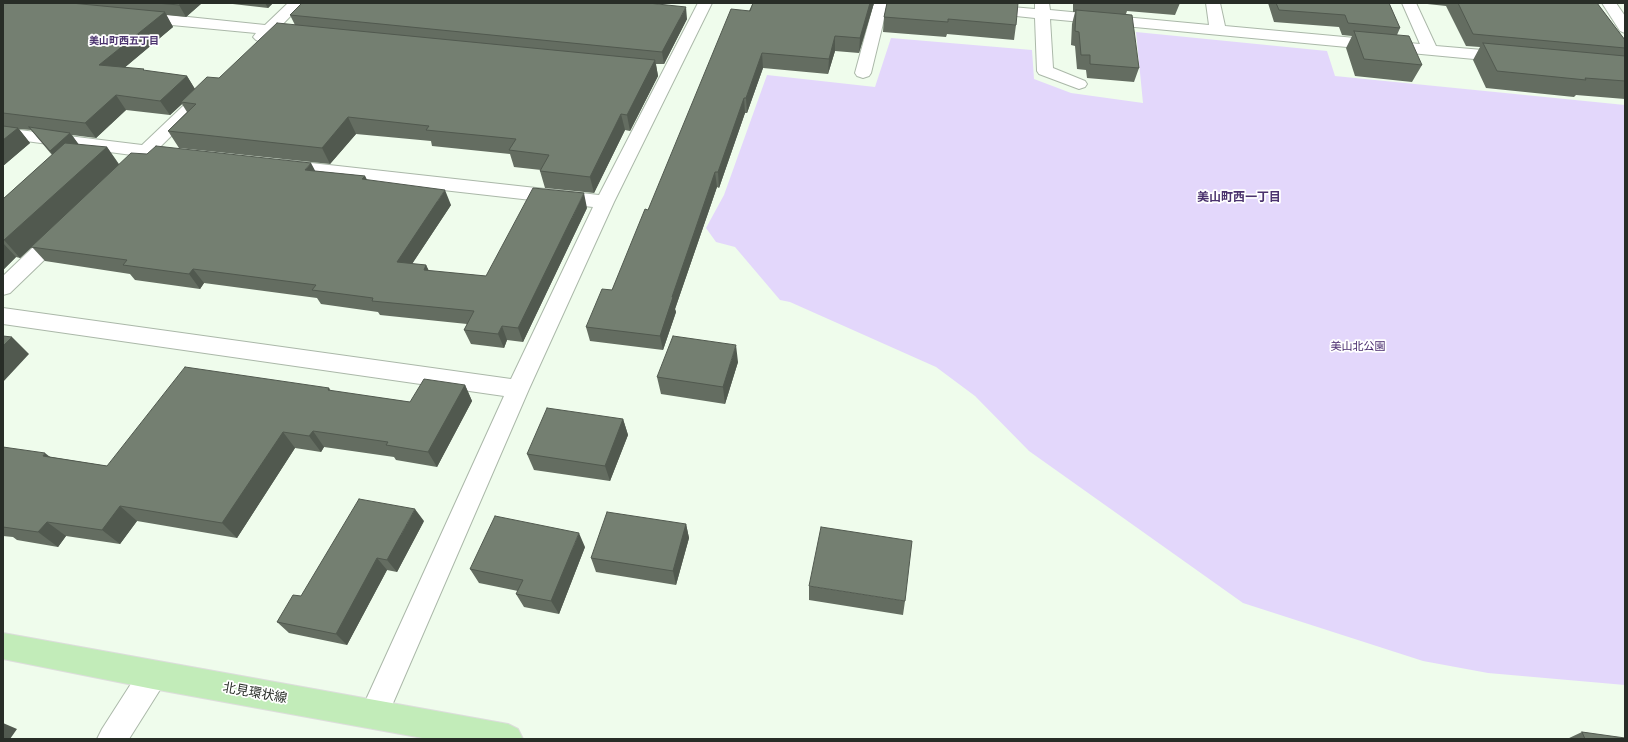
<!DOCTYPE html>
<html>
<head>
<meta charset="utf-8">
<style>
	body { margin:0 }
	#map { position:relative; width:1628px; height:742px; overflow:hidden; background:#effcec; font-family:Montserrat,sans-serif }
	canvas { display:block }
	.frame { position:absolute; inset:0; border:4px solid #282d27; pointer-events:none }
</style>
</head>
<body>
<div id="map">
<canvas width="1628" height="742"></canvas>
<div class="frame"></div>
</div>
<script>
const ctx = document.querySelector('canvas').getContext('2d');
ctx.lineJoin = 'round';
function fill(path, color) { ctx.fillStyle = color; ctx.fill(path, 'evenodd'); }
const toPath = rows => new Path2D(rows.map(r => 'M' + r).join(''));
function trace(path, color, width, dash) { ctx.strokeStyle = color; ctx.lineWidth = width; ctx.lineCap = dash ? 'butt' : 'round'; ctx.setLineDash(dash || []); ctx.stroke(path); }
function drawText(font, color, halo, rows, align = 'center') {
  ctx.font = font + ' Montserrat,"Noto Sans JP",sans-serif'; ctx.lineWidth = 3.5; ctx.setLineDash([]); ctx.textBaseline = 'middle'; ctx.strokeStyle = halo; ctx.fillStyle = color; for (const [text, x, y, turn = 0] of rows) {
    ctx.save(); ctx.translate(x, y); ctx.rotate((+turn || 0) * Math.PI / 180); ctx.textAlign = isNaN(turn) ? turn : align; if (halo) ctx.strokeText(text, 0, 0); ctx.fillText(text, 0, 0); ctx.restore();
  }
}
fill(toPath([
	[1136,32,1327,51,1335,76,1625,105,1625,685,1488,673,1423,661,1243,603,1029,451,975,396,936,367,790,302,780,300,735,247,716,242,706,228,724,195,767,75,875,87,891,38,1032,50,1034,79,1071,93,1143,103]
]), '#e3d7fb');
const minor = toPath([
	[288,3,303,3,280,27,303,30,306,33,303,36,298,38,272,35,266,40,261,42,256,40,253,37,256,33,140,22,135,20,132,17,135,14,140,12,265,25,288,3],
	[698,3,712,3,614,202,529,389,384,724,374,728,364,724,360,714,364,704,504,396,3,324,3,308,511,379,593,207,284,172,278,170,275,166,278,162,284,160,599,195,698,3],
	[874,3,888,3,871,73,869,76,863,78,857,76,855,73,874,3],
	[1035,3,1049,3,1050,10,1209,25,1206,3,1220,3,1225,26,1420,44,1402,3,1416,3,1436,46,1506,52,1512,54,1514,57,1512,60,1506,62,1050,19,1053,68,1085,81,1087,84,1085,87,1079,89,1039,74,1037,71,1035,18,988,13,983,12,981,9,983,6,988,5,1035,9,1035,3],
	[1602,3,1616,3,1625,16,1625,33,1620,31,1602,3],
	[209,85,215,87,217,90,215,93,160,147,186,151,189,155,186,159,180,161,150,157,145,162,139,164,133,162,130,158,132,155,3,138,3,128,142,145,203,87,209,85],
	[59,227,66,229,69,234,66,239,10,293,3,295,3,276,52,229,59,227],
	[153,661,163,665,167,675,163,685,129,739,97,739,102,729,143,665,153,661]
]);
const major = toPath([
	[3,633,508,724,518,729,523,739,428,739,153,689,3,659,3,633]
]);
trace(minor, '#abb8a9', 2);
trace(major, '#dddddc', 2);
fill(minor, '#fff');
fill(major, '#c2ecb9');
fill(toPath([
	[3,3,202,3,186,17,166,15,173,27,125,67,145,71,187,76,195,89,219,78,295,25,290,15,687,19,664,64,656,64,658,76,630,131,625,130,594,193,545,188,540,171,541,170,514,167,510,154,432,146,431,141,356,134,330,164,179,148,168,131,187,112,182,104,170,115,126,110,96,138,72,135,79,145,107,147,119,164,315,171,365,176,367,180,451,205,412,264,426,265,429,271,486,276,587,208,523,342,507,340,504,348,471,344,464,330,467,324,380,315,378,312,321,304,317,298,204,283,200,289,135,280,130,274,45,261,32,247,20,258,16,257,3,270,3,199,52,155,31,130,19,129,30,143,3,166],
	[224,3,273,3,268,8],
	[753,3,874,3,859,53,835,51,828,74,763,68,747,113,745,113,719,188,717,187,675,309,676,312,663,350,590,341,586,327,612,290,648,210],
	[887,3,1016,25,1014,40,947,34,946,37,883,32,884,17],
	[1073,3,1180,3,1175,15,1127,11,1126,14,1139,68,1134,82,1087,78,1086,70,1077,69,1075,46,1071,45,1072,24,1075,12,1073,12],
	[1268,3,1389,3,1400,28,1397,35,1422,65,1412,82,1355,76,1346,48,1352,36,1342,35,1339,27,1274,22],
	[1418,3,1597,3,1625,40,1625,99,1576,95,1574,97,1486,88,1473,60,1480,47,1466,46,1446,6],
	[738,362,725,404,661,394,657,377],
	[465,385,472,401,437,467,396,460,394,457,324,447,321,452,295,448,237,538,137,521,120,544,66,536,58,547,17,540,13,537,3,536,3,447,51,457,107,466,329,388,331,391,410,402],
	[623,419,628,435,610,481,534,470,527,454],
	[424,521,397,572,387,570,347,645,289,633,277,622,301,596],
	[686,524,689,538,676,585,596,572,591,558],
	[585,547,559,614,524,607,516,594,518,591,479,583,470,569],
	[809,586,905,601,903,615,809,600],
	[1582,732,1625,739,1567,739]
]), '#646d61');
fill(toPath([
	[182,3,202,3,186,17,179,5],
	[265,3,273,3,268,8],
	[870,3,874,3,859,53,860,38],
	[686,7,687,19,664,64,662,52],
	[165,12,173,27,110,80,99,65],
	[835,36,835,51,828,74,829,59],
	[762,53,763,68,747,113,746,98],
	[655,60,658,76,630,131,627,115],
	[187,76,196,91,181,102,182,104,170,115,160,101],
	[116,95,126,110,96,138,85,123],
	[744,98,745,113,719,188,718,172],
	[621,114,625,130,594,193,590,177],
	[348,117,356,134,330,164,322,148],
	[18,128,30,143,3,166,3,140],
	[70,133,83,150,64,169,50,151],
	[107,147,119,165,20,258,4,240],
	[311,163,319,178,305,170],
	[715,172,717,187,675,309,676,312,663,350,660,336,672,297],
	[365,176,372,190,362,179],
	[445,190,451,205,404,276,397,262],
	[584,193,587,208,523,342,518,328],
	[3,243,16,257,3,270],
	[426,265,433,280,424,270],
	[193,269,204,283,200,289,189,274],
	[502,326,507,340,504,348,498,334],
	[12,337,29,354,3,382,3,346],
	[736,345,738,362,725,404,723,387],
	[465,385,472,401,437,467,428,452],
	[623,419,628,435,610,481,605,466],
	[313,431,324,447,321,452,309,436],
	[283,432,295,448,237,538,222,523],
	[45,453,64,468,43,456],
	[120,506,137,521,120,544,102,530],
	[415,509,424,521,397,572,387,560],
	[47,522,66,536,58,547,38,532],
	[686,524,689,538,676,585,673,571],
	[579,533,585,547,559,614,551,601],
	[377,558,387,570,347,645,336,634],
	[3,723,17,729,10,739,3,739]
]), '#51594f');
const building = toPath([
	[3,3,71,3,165,12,99,65,144,69,143,70,187,76,160,101,116,95,85,123,3,113,3,3],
	[156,3,182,3,179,5,156,3],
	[302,3,648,3,686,7,662,52,290,15,302,3],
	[753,3,870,3,860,38,835,36,829,59,762,53,746,98,744,98,718,172,715,172,672,297,673,297,660,336,586,327,602,289,612,290,645,209,648,210,731,9,750,11,753,3],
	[887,3,1018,3,1016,25,948,19,948,22,884,17,887,3],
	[1276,3,1389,3,1400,28,1348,23,1345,15,1279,10,1276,3],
	[1458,3,1597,3,1625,40,1625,48,1473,34,1458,3],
	[1076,10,1132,15,1139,68,1090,64,1090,55,1081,55,1079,32,1075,31,1076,10],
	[277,23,655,60,627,115,621,114,590,177,540,171,549,155,509,150,516,139,426,130,429,126,348,117,322,148,168,131,196,104,181,102,207,77,219,78,277,23],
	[1354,31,1409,36,1422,65,1364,59,1354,31],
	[1483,43,1625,56,1625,81,1585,78,1586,80,1497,71,1483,43],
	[3,126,18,128,3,140,3,126],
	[29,127,70,133,50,151,29,127],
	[65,143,107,147,4,240,3,240,3,199,65,143],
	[156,146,311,163,305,170,365,176,362,179,445,190,397,262,426,265,424,270,486,276,533,188,584,193,518,328,502,326,498,334,464,330,474,311,372,301,373,298,312,290,316,285,193,269,189,274,123,265,127,260,31,247,131,153,147,154,156,146],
	[3,336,12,337,3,346,3,336],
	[673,336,736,345,723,387,657,377,673,336],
	[185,367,329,388,328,390,410,402,424,379,465,385,428,452,386,445,388,442,313,431,309,436,283,432,222,523,120,506,102,530,47,522,38,532,3,527,3,447,45,453,43,456,107,466,185,367],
	[547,408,623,419,605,466,527,454,547,408],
	[359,499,415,509,387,560,377,558,336,634,277,622,293,595,301,596,359,499],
	[607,512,686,524,673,571,591,558,607,512],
	[495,516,579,533,551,601,516,594,523,580,470,569,495,516],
	[821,527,912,541,905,601,809,586,821,527],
	[1582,732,1625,738,1625,739,1585,739,1582,732]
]);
fill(building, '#747f71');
trace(building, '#51594f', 1);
drawText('bold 10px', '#4b336e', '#fff', [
	["美山町西五丁目",124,41]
]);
drawText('11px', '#46286b', '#fff', [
	["美山北公園",1358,347]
]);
drawText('bold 12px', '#4b336e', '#fff', [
	["美山町西一丁目",1239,197]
]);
drawText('13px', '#282d27', '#fff', [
	["北見環状線",255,693,10]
]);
</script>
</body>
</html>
